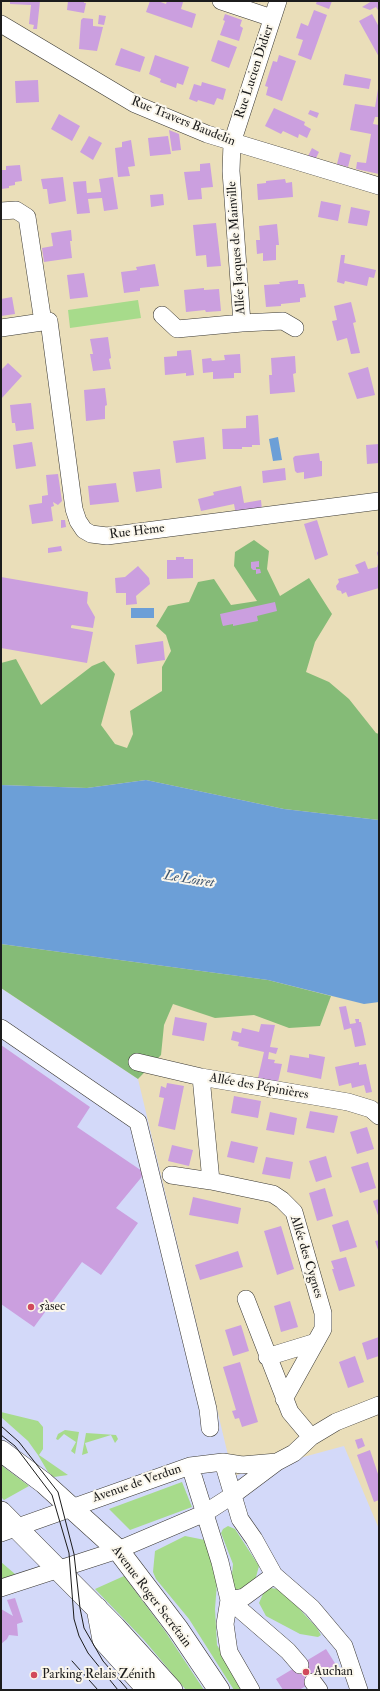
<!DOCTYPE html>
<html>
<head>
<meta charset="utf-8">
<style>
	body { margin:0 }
	#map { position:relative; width:380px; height:1691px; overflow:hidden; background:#eadeb9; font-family:"IM FELL Double Pica",serif }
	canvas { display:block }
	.frame { position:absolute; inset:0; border:2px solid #1c1c1c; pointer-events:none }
</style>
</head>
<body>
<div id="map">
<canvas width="380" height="1691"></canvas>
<div class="frame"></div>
</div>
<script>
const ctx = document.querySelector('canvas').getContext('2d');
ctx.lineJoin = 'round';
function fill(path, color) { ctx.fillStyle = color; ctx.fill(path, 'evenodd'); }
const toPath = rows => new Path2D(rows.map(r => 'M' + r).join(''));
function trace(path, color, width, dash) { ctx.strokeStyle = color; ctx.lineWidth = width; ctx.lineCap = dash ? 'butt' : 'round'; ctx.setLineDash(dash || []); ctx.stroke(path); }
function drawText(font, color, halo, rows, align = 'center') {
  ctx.font = font + ' "IM FELL Double Pica",serif'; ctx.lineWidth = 4; ctx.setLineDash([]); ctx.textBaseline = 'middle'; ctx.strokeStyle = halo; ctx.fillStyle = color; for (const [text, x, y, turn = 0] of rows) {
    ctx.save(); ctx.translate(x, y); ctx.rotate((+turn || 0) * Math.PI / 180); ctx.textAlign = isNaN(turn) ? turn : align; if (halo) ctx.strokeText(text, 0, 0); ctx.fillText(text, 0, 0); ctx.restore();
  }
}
fill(toPath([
	[1,988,138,1079,233,1476,344,1446,379,1529,379,1690,1,1690]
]), '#d3d9f9');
fill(toPath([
	[138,300,141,318,70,328,68,310],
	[1,1412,38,1421,43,1427,43,1449,39,1455,68,1475,54,1477,48,1472,38,1455,28,1441,1,1417],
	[65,1430,79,1432,75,1454,71,1451,76,1442,64,1434,58,1440,56,1439,58,1434],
	[86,1433,116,1435,118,1439,115,1443,111,1435,85,1443,88,1453,82,1455],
	[1,1465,29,1486,4,1500,1,1497],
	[182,1482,192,1507,130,1530,109,1509],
	[228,1526,235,1529,259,1566,256,1577,247,1589,239,1591,234,1588,232,1575,233,1564,221,1533,223,1529],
	[185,1536,205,1540,217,1583,215,1609,217,1645,244,1690,234,1690,189,1619,156,1579,153,1572,155,1551],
	[1,1562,15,1574,1,1579],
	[124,1576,165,1631,204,1690,186,1690,144,1640,95,1589],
	[270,1588,279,1589,294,1603,317,1628,321,1635,318,1637,300,1634,266,1616,259,1603,263,1594]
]), '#a7db8b');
fill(toPath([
	[254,540,269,551,267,569,280,596,309,578,332,614,315,642,306,672,329,682,349,699,376,733,379,734,379,820,284,809,146,780,87,788,1,785,1,663,16,659,41,705,92,666,104,661,115,674,101,725,115,744,127,748,133,734,130,711,162,691,162,667,171,651,166,635,156,626,168,606,189,602,198,582,214,579,231,605,257,601,234,566,235,552],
	[1,944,268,980,331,996,320,1026,289,1028,254,1015,215,1018,173,1004,164,1025,161,1055,138,1079,1,988]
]), '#85bb77');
fill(toPath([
	[278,437,282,460,273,461,269,439],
	[131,608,154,608,154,618,131,618],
	[146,780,284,809,379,820,379,1002,364,1004,268,980,1,944,1,785,87,788]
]), '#6c9fd7');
fill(toPath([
	[10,1,40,1,37,29,33,29,34,25,29,24,31,5,10,4],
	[68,1,84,1,84,3,86,3,84,13,67,10],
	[150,1,158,1,166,4,167,1,183,2,181,9,196,14,192,28,146,12],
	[317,1,332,1,329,9,316,4],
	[372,1,379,1,379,10,378,10,376,7,370,10,362,7],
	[314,10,327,15,311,60,298,55,303,40,296,38,301,23,308,26],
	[225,14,242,20,240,26,243,28,239,41,220,35,225,21,223,20],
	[372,14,379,27,379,57,359,21],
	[99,15,106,16,104,25,98,24],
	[83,18,93,19,93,26,103,27,97,51,79,49,81,20],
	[218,40,237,47,229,68,211,61],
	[121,48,145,57,140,72,115,65],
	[155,55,189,67,183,85,177,83,176,88,160,82,161,79,149,74],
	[279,55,296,61,282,101,266,95,268,87,265,86,273,61,277,62],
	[345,74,371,79,369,89,343,85],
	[38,80,39,102,16,103,15,81],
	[202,82,226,89,223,100,217,98,214,105,198,100,197,102,189,99,194,84,201,86],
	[378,89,379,117,375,117,373,124,379,125,379,174,356,169,357,162,366,163,371,134,350,130,355,104,375,107],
	[274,108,305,122,304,125,311,129,307,138,299,134,298,138,283,131,281,134,265,126],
	[310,110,319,113,317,118,308,114],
	[59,114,80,126,72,141,51,129],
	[169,130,179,134,181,150,172,151],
	[89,136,102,143,93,160,80,152],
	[168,136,171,154,150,156,148,138],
	[131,140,135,166,128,167,130,176,118,177,115,148,122,147,122,142],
	[312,148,319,152,315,160,307,158],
	[340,152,351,155,348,167,337,164],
	[210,163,213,187,201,188,202,199,188,200,184,172,200,171,200,164],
	[20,165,22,181,15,182,15,185,9,186,9,188,1,189,1,170,6,170,6,166],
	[63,177,66,201,49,204,47,189,43,189,41,179],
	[113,177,118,209,104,211,102,198,88,199,90,213,77,214,73,182,86,181,87,193,101,192,99,179],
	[285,179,286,183,292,182,293,197,258,200,257,184,266,183,266,181],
	[163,194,164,205,151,207,150,195],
	[321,201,341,205,338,221,318,217],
	[351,207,370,211,367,226,348,223],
	[216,223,221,266,207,267,206,255,196,256,193,225],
	[277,224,279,245,276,245,276,260,263,261,263,253,257,254,256,240,260,240,259,226],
	[71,230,72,241,70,241,72,258,44,262,42,248,53,246,51,233],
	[341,255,345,255,344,263,376,270,374,278,369,277,367,286,345,281,344,284,337,282],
	[155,264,159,286,140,288,140,291,124,293,121,272,137,270,136,267],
	[84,273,88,297,70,299,67,275],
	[298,280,298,284,304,284,306,297,300,298,300,302,281,304,281,306,266,307,264,285,280,284,279,282],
	[204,288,204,290,219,289,221,311,206,312,205,310,186,312,184,290],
	[12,297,15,314,1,316,1,299],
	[351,302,356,322,353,323,360,353,351,354,347,338,337,341,332,321,337,320,334,306],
	[108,337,111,358,109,359,111,369,93,371,90,354,93,354,90,339],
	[191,350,194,375,186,376,186,373,165,375,164,357,177,356,177,351],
	[240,354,241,373,234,373,234,378,213,379,213,372,203,373,202,359,211,358,212,361,225,360,224,355],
	[295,356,296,373,293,374,295,392,270,394,269,375,272,375,271,358],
	[8,363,22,376,1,399,1,368,2,369],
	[368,367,375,395,357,399,348,373],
	[105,388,107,405,105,406,105,419,86,421,84,390],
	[31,403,34,429,16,431,15,423,12,423,10,405],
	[258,415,260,445,252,445,252,447,242,447,242,449,223,449,222,429,246,428,246,416],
	[204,437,206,459,176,463,173,441],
	[32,442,36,466,16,469,13,445],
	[379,444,379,463,367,464,366,445],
	[319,453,320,461,322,461,322,476,304,479,304,472,297,473,295,471,293,458,295,456],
	[285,468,286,480,263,483,262,471],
	[160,469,162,488,136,492,133,472],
	[58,474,62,501,58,505,53,502,54,506,51,507,53,521,32,524,29,505,42,503,42,496,48,495,46,475],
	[116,483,119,502,90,505,88,486],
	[241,486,244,503,261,500,262,510,236,515,234,504,201,511,198,499,214,495,213,492],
	[61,520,65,520,66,527,61,528],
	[317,520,328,555,315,560,304,524],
	[61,546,62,551,48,553,48,548],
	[379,549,379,588,348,597,346,592,342,594,341,591,337,590,336,586,339,582,338,579,359,573,355,565,365,561,368,569,377,567,379,560,377,553],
	[176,557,184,557,184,559,193,559,193,578,167,579,167,560,176,560],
	[259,561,259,567,256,567,256,569,260,569,261,573,256,574,256,570,253,570,251,568,251,562],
	[138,566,149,578,150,584,136,596,137,604,126,605,126,593,116,593,115,578,125,577],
	[1,577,88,592,87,603,95,617,93,628,72,625,71,626,71,628,93,632,87,663,1,648],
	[275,602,277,611,257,616,258,621,233,626,233,624,223,626,222,623,220,614],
	[163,641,165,660,137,664,135,645],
	[346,1006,350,1024,356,1023,355,1019,359,1019,359,1022,361,1022,366,1045,355,1047,351,1028,344,1030,339,1007],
	[175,1017,207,1023,204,1041,172,1035],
	[261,1024,275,1025,270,1047,278,1048,276,1054,269,1052,268,1059,275,1060,274,1063,282,1064,278,1082,258,1078,264,1052,238,1046,239,1042,231,1040,233,1031,241,1033,242,1028,259,1032],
	[1,1045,90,1107,77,1127,145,1173,116,1208,138,1223,101,1275,82,1262,34,1327,1,1304],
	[309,1054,325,1057,321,1079,287,1072,290,1055,309,1058],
	[359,1062,359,1065,366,1064,372,1092,366,1093,364,1085,352,1088,351,1083,339,1086,335,1067],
	[167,1083,184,1086,175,1130,158,1126,164,1098,159,1097,161,1086,166,1088],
	[234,1096,261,1101,258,1118,231,1113],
	[310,1111,338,1116,334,1133,306,1128],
	[270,1112,297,1118,294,1135,266,1130],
	[367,1127,374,1149,357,1154,350,1132],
	[231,1141,258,1147,254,1163,227,1157],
	[172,1145,193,1150,189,1166,168,1161],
	[326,1156,332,1177,316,1182,309,1161],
	[266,1157,293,1162,290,1179,262,1174],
	[368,1162,376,1188,360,1193,351,1167],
	[325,1188,333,1216,317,1221,309,1193],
	[193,1197,241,1208,238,1224,189,1215],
	[379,1199,379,1218,373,1201],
	[348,1220,357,1247,340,1252,332,1225],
	[281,1226,294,1269,277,1275,264,1231],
	[379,1240,379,1253,375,1241],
	[238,1251,243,1267,200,1280,195,1265],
	[346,1257,355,1286,339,1291,332,1269,334,1269,331,1261],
	[290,1301,298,1327,281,1332,274,1306],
	[241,1325,249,1351,233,1356,225,1330],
	[379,1337,379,1356,367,1360,362,1343],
	[355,1356,364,1382,348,1388,339,1362],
	[240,1362,258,1422,242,1427,239,1418,235,1419,232,1411,236,1410,223,1367],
	[362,1438,365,1446,358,1449,355,1440],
	[370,1450,379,1477,379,1500,374,1502,357,1455],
	[15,1598,23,1622,17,1624,18,1636,9,1635,7,1639,1,1644,1,1609,13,1616,7,1600],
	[326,1649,338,1668,299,1690,283,1690,276,1679]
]), '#cb9fdf');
const minor = toPath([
	[221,1,272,18],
	[278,1,232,143,231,171,242,323,283,321,295,328],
	[1,24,135,104,207,134,379,186],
	[1,211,16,210,27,217,43,322],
	[162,315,177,329,242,323],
	[1,328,49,321,74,509,78,521,84,530,91,534,107,536,379,501],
	[1,1028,138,1122,208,1409,210,1428],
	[137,1062,201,1077,348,1102,371,1109,379,1116],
	[201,1077,211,1181,273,1194,282,1200,294,1212,323,1313,323,1329,284,1399],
	[171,1175,211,1181],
	[246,1299,290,1412,311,1437],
	[267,1357,316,1342],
	[223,1462,240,1519,254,1539,274,1575,312,1608,344,1646,359,1690],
	[190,1466,220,1562,229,1600,288,1651,300,1665],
	[1,1533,190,1466,223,1462,242,1465,277,1462],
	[1,1588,118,1550,205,1513,233,1495,277,1462,294,1453,311,1437,336,1422,379,1405],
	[313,1682,319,1690],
	[251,1690,229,1652,225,1624,229,1600,244,1597,274,1575]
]);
const major = toPath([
	[1,1451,44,1483,118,1550,178,1629,219,1690],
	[1,1512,115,1627,172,1690],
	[97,1608,103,1640,148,1690]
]);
trace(minor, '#3b3934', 18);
trace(major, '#3b3934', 22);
trace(minor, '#fff', 17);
trace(major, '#fff', 21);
trace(toPath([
	[1,1426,19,1442,58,1492,74,1554,80,1608,84,1628,103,1661,128,1690],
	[1,1435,15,1446,52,1495,69,1553,74,1619,79,1636,88,1653,118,1690],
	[72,1661,98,1690]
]), '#1c1c1c', 1);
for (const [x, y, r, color] of [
	[31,1307,4,"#d1495b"],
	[306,1672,4,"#d1495b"],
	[34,1675,4,"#d1495b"]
]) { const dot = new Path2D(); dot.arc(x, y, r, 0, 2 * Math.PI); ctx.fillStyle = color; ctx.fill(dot); trace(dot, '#fbf7ec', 1.5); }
drawText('13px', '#1c1c1c', '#fbf7ec', [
	["Rue Lucien Didier",255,72,-72],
	["Rue Travers Baudelin",183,122,22],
	["Allée Jacques de Mainville",237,248,-94],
	["Rue Hème",137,532,-7],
	["Allée des Pépinières",259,1087,10],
	["Allée des Cygnes",306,1257,73],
	["Avenue de Verdun",137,1484,-19],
	["Avenue Roger Secrétain",151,1597,53]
]);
drawText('13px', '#1c1c1c', '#fbf7ec', [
	["5àsec",39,1307],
	["Auchan",314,1672],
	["Parking Relais Zénith",42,1675]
], 'left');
drawText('italic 14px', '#405770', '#fbf7ec', [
	["Le Loiret",189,880,9]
]);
</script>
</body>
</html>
